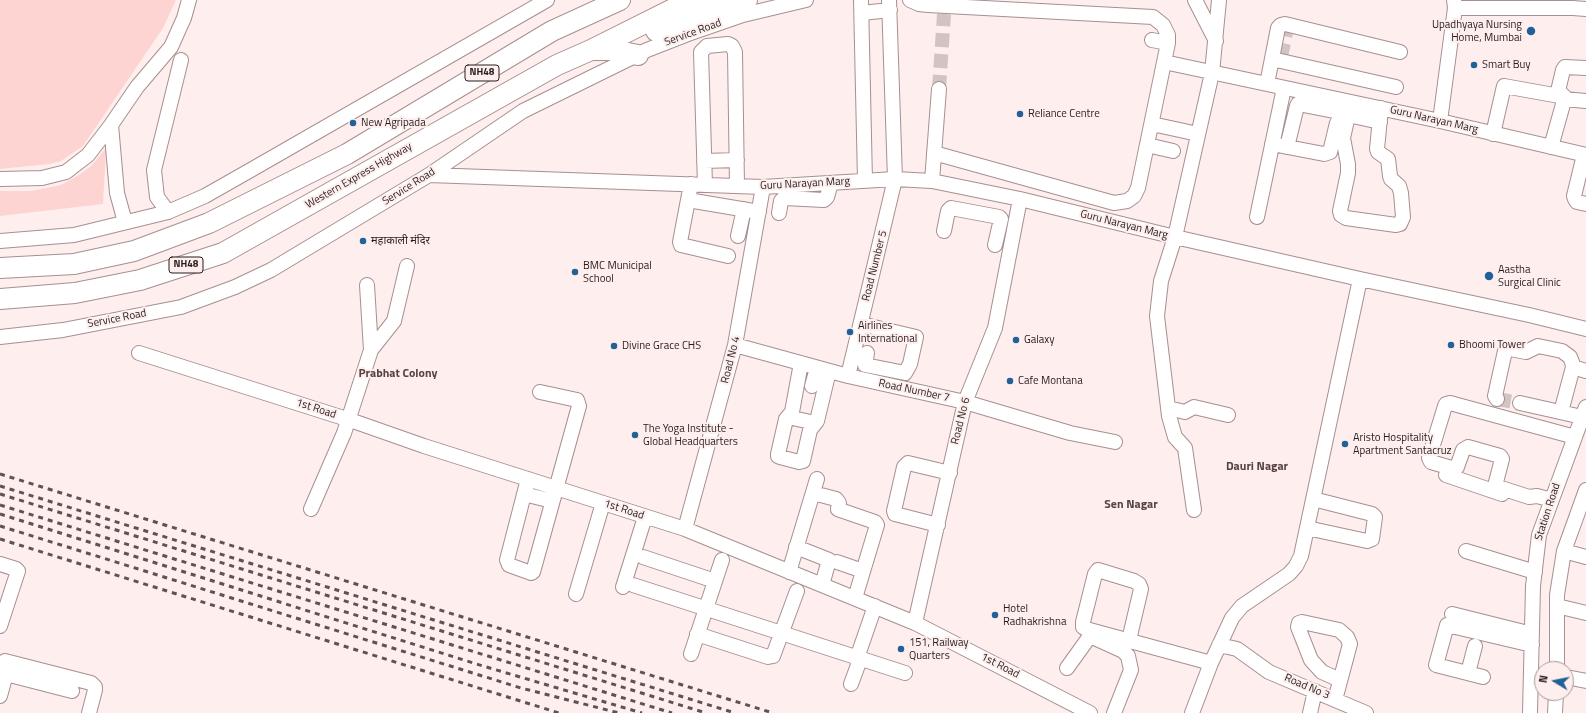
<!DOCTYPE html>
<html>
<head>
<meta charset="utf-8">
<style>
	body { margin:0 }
	#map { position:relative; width:1586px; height:713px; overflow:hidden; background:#feeeee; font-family:"Titillium Web",sans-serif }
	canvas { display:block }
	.north { position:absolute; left:1534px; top:661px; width:40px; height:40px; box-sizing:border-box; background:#feeeee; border:1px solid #a89a9a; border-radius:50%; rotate:280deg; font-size:11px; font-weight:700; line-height:16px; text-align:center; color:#261d1d }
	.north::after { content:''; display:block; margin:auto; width:14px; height:18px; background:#226197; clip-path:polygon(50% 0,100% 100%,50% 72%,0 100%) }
</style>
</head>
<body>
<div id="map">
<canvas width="1586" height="713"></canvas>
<div class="north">N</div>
</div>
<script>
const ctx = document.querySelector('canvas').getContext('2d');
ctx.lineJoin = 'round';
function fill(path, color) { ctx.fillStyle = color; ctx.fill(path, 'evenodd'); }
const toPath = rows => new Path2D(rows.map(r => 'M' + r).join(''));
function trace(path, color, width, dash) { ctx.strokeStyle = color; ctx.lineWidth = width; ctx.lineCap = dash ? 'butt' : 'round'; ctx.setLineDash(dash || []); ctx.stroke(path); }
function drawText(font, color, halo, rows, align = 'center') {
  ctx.font = font + ' "Titillium Web","Noto Sans Devanagari",sans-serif'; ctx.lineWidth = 4; ctx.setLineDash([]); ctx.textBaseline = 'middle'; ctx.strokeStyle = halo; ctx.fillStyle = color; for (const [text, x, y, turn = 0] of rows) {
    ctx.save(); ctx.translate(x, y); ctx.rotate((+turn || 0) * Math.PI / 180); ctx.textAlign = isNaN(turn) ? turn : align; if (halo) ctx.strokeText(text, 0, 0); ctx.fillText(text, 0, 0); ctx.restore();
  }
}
fill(toPath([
	[0,0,176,0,163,28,83,146,61,161,49,164,0,169],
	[106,148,103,204,0,216,0,191,31,191,61,185,79,175,92,165]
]), '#fed4d2');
trace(toPath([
	[1281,57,1287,28],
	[939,89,944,14],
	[1497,399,1520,403]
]), '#d3c4c4', 14, [14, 7]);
const minor = toPath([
	[861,0,865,181],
	[910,0,919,4,928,5,1153,17,1163,25,1168,35,1168,43,1138,188,1134,196,1127,201,1114,203,934,153],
	[1195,0,1216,41],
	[1455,8,1573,8,1586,9],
	[862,13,890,10],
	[1152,40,1168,43],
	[1272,59,1396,87],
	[1164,62,1440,121,1586,155],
	[1267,84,1278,28,1281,25,1285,24,1400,52],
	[1564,99,1586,101],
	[1351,102,1343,138,1348,164,1348,173,1340,211,1341,215,1346,218,1396,225,1400,224,1403,217,1401,193,1399,186,1391,179,1390,176,1388,159,1378,152,1377,149,1381,108],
	[1348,115,1380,122],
	[1440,121,1455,8,1454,0],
	[1152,124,1198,134],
	[111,125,117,193,125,222],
	[1493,134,1504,86,1565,97],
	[1272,144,1324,154,1330,152,1337,123],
	[1147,145,1173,151],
	[1287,147,1297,106,1298,104,1339,112],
	[1551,147,1565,97,1558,91,1563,70,1565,67,1586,68],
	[1584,155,1574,196,1575,199,1577,202,1586,204],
	[704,161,737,160],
	[429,175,763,187,895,179,932,181,1020,199,1175,237,1360,279,1529,315,1586,329],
	[0,179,42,178,66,172,88,155,111,125,137,87,171,47,184,18,189,0],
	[932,181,939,89],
	[691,184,680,242,681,245,728,256],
	[705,185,701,52,707,46,728,44,732,46,735,52,737,186],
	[688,200,759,212],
	[168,212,157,197,154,170,181,60],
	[779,213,781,201,784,198,824,200,827,197,831,183],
	[1257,217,1284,88],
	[944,231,948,211,951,208,999,217,1001,219,995,245],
	[738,236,744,209],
	[0,241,74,235,168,212,205,196,249,171,547,0],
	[861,324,916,337,910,364,905,373,865,365,867,353],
	[0,337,63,330,181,307,235,287,271,270,429,175,523,111,647,50,688,34,743,15,806,0],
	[735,345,848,376,965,402,1070,433,1115,442],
	[371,350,394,321,407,266],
	[139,353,350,420,424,446,685,529,915,623,1090,713],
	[801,363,792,412,786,419,778,454,778,456,780,457,799,462,803,461,810,430,817,421,829,371],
	[1573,367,1586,371],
	[848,376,895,179,889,0],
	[812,386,817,368],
	[1497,399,1495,396,1505,351,1507,349,1510,349,1526,352,1538,346,1562,351,1570,357,1572,362,1573,367,1561,412],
	[1520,403,1582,417],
	[1168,408,1185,412,1194,407,1228,415],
	[788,417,815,423],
	[1446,475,1502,494],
	[528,479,507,560,509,565,531,573,533,572,579,406,577,400,540,392],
	[813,493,836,499,839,503,838,509,840,510,875,522,877,525,855,598],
	[524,494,552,501],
	[1552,500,1537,496,1529,497,1495,486,1502,459,1500,456,1468,447,1463,450,1457,467,1455,469,1431,462,1429,458,1445,406,1446,404,1450,403,1575,437],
	[311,509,344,433,371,350,367,285],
	[1194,510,1185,448,1175,437,1169,416,1157,316,1161,281,1175,237,1212,73,1219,0],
	[938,525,895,514,894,511,904,467,908,463,950,473],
	[1307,528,1367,541,1372,539,1375,517,1372,514,1321,501],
	[685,529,735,345,763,187],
	[796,547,829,560,822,585],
	[1466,551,1535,572],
	[1564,551,1586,557],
	[643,557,715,581],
	[837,562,863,571],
	[0,564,16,569,18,571,0,626],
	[789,572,817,479],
	[633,585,905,673],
	[623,587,645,517],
	[576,594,603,503],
	[1557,606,1586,613],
	[1452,614,1532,634],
	[915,623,965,402,995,328,1020,199],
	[697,634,768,657,773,656,797,591],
	[1129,640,1141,589,1139,584,1134,581,1098,570,1095,574,1083,622,1083,627,1086,629,1211,663],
	[1219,645,1237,649,1269,672,1366,713],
	[691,654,722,560],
	[5,661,91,683,95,687,95,690,89,713],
	[1067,668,1090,636,1123,651,1128,656,1131,670,1114,713],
	[1557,669,1557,595,1564,551,1586,490],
	[1468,673,1475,646],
	[6,674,72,691],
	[1483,677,1436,665,1447,625,1532,645],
	[1566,677,1586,681],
	[851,684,858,665,857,658,875,606],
	[0,696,6,674,6,665],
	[1335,700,1350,644,1347,637,1339,630,1302,622,1299,623,1298,627,1311,660,1322,672,1340,680],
	[1192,713,1211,663,1232,618,1242,606,1289,574,1296,566,1301,556,1360,279],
	[1310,713,1315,691],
	[1530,713,1533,586,1539,535,1586,407],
	[1555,713,1556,693]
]);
const highway = toPath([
	[656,31,702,12,747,0],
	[593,50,613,50,638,55],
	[0,268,74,264,134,251,209,223,347,154,552,31,620,0],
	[0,299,75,293,140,280,223,253,557,65,591,50,679,6,700,0]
]);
trace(minor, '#a7908f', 16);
trace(highway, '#a7908f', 22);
trace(minor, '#fff', 14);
trace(highway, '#fff', 20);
trace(toPath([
	[0,474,773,713],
	[0,486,735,713],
	[0,494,706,713],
	[0,505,672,713],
	[0,514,483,666,642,713],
	[0,526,521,688,619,713],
	[0,539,559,713]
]), '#5e5353', 3, [5, 5]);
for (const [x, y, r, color] of [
	[1531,31,5,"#226197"],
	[1474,65,4,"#226197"],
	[1020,114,4,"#226197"],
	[353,123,4,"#226197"],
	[363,241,4,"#226197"],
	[575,272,4,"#226197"],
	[1489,276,5,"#226197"],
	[850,332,4,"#226197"],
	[1016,340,4,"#226197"],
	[1451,345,4,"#226197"],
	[614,346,4,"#226197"],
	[1010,381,4,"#226197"],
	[635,435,4,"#226197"],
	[1345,444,4,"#226197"],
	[995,615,4,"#226197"],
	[901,649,4,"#226197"]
]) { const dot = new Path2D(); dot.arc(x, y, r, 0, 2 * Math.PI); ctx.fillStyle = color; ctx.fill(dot); trace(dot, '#feeeee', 1.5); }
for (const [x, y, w] of [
	[482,73,34],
	[186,265,34]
]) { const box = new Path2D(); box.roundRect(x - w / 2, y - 8, w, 16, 3); ctx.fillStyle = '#feeeee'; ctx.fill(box); trace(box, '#261d1d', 1); }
drawText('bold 10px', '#261d1d', null, [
	["NH48",482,73],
	["NH48",186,265]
]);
drawText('11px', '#261d1d', '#feeeee', [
	["Upadhyaya Nursing",1522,25,"right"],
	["Home, Mumbai",1522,38,"right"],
	["Smart Buy",1482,65],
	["Reliance Centre",1028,114],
	["New Agripada",361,123],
	["महाकाली मंदिर",371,241],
	["BMC Municipal",583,266],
	["School",583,279],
	["Aastha",1498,270],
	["Surgical Clinic",1498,283],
	["Airlines",858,326],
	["International",858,339],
	["Galaxy",1024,340],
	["Bhoomi Tower",1459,345],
	["Divine Grace CHS",622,346],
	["Cafe Montana",1018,381],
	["The Yoga Institute -",643,429],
	["Global Headquarters",643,442],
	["Aristo Hospitality",1353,438],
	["Apartment Santacruz",1353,451],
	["Hotel",1003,609],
	["Radhakrishna",1003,622],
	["151, Railway",909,643],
	["Quarters",909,656]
], 'left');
drawText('11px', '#261d1d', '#feeeee', [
	["Service Road",693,33,-20],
	["Guru Narayan Marg",1434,120,13],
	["Western Express Highway",359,176,-30],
	["Guru Narayan Marg",805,184,-3],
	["Service Road",409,187,-32],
	["Guru Narayan Marg",1124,225,14],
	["Road Number 5",875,266,-76],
	["Service Road",117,319,-11],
	["Road No 4",731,360,-76],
	["Road Number 7",914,391,12],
	["1st Road",316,409,18],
	["Road No 6",961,421,-76],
	["1st Road",624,510,18],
	["Station Road",1548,512,-72],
	["1st Road",1000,666,27],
	["Road No 3",1307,687,23]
]);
drawText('bold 12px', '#574342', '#feeeee', [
	["Prabhat Colony",398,374],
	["Dauri Nagar",1257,467],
	["Sen Nagar",1131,505]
]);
</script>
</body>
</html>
